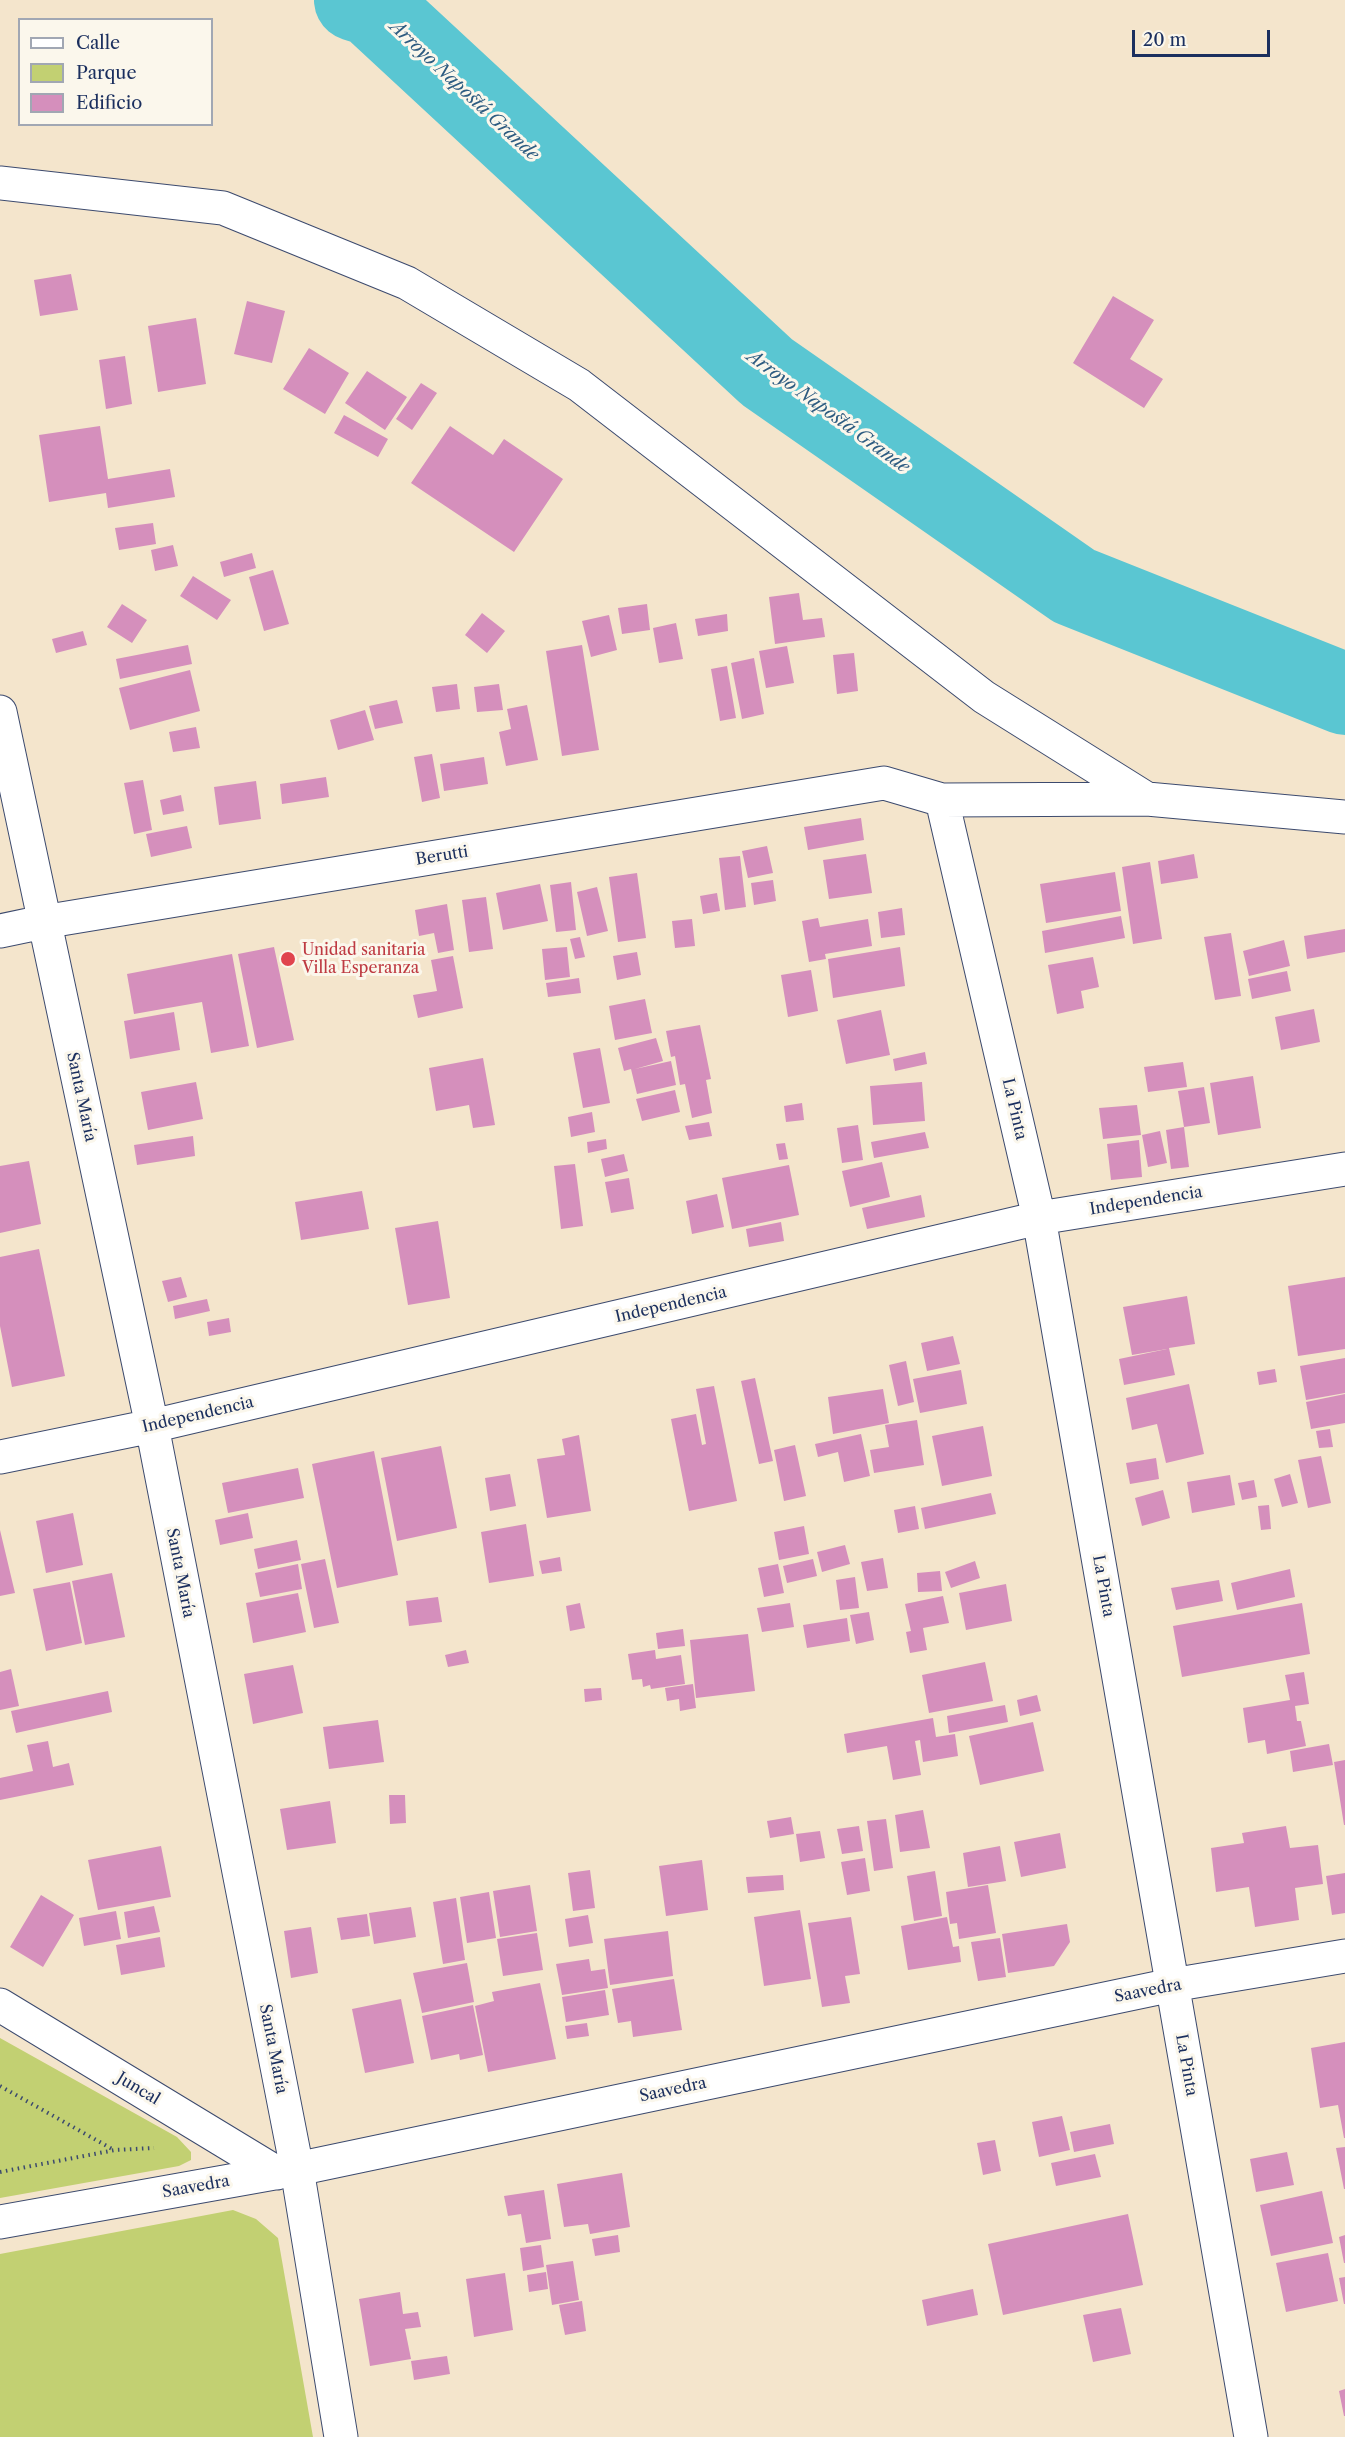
<!DOCTYPE html>
<html>
<head>
<meta charset="utf-8">
<style>
	body { margin:0 }
	#map { position:relative; width:1345px; height:2437px; overflow:hidden; background:#f4e5cc; font-family:"Libre Caslon Text",serif }
	canvas { display:block }
	.legend { position:absolute; left:18px; top:18px; width:195px; height:108px; box-sizing:border-box; background:#fbf7ec; border:2px solid #a1a7b3; margin:0; padding:8px 10px; list-style:none; font-size:18px; color:#1b2f5e }
	.legend li { display:flex; align-items:center; gap:12px; height:30px }
	.legend b { width:30px; border:2px solid #a1a7b3 }
	.scale { position:absolute; left:1132px; top:30px; width:138px; height:27px; box-sizing:border-box; border:3px solid #1b2f5e; border-top:0; padding-left:8px; font-size:18px; line-height:21px; white-space:nowrap; color:#1b2f5e; -webkit-text-stroke:4px #fbf7ec; paint-order:stroke }
</style>
</head>
<body>
<div id="map">
<canvas width="1345" height="2437"></canvas>
<ul class="legend">
<li><b style="height:8px;background:#fff"></b>Calle</li>
<li><b style="height:16px;background:#c2d072"></b>Parque</li>
<li><b style="height:16px;background:#d58fbc"></b>Edificio</li>
</ul>
<div class="scale">20 m</div>
</div>
<script>
const ctx = document.querySelector('canvas').getContext('2d');
ctx.lineJoin = 'round';
function fill(path, color) { ctx.fillStyle = color; ctx.fill(path, 'evenodd'); }
const toPath = rows => new Path2D(rows.map(r => 'M' + r).join(''));
function trace(path, color, width, dash) { ctx.strokeStyle = color; ctx.lineWidth = width; ctx.lineCap = dash ? 'butt' : 'round'; ctx.setLineDash(dash || []); ctx.stroke(path); }
function drawText(font, color, halo, rows, align = 'center') {
  ctx.font = font + ' "Libre Caslon Text",serif'; ctx.lineWidth = 6; ctx.setLineDash([]); ctx.textBaseline = 'middle'; ctx.strokeStyle = halo; ctx.fillStyle = color; for (const [text, x, y, turn = 0] of rows) {
    ctx.save(); ctx.translate(x, y); ctx.rotate((+turn || 0) * Math.PI / 180); ctx.textAlign = isNaN(turn) ? turn : align; if (halo) ctx.strokeText(text, 0, 0); ctx.fillText(text, 0, 0); ctx.restore();
  }
}
fill(toPath([
	[0,2038,177,2137,191,2152,191,2160,179,2166,0,2198],
	[233,2210,256,2219,278,2238,313,2437,0,2437,0,2254]
]), '#c2d072');
trace(toPath([
	[355,0,371,5,767,372,1074,586,1345,694]
]), '#5ac6d2', 82);
fill(toPath([
	[71,274,78,310,40,316,34,280],
	[1113,296,1154,320,1130,359,1163,379,1144,408,1073,363],
	[247,301,285,311,272,363,234,354],
	[196,318,206,384,158,392,148,326],
	[309,348,349,373,325,414,283,389],
	[125,356,132,404,106,409,99,360],
	[367,371,407,397,385,430,345,403],
	[421,383,437,393,412,430,396,419],
	[344,415,388,439,378,457,334,433],
	[100,426,108,479,170,469,175,497,108,508,106,493,49,502,39,435],
	[450,426,493,455,504,439,563,479,514,552,411,483],
	[153,523,156,544,119,550,115,528],
	[173,545,178,566,155,571,151,550],
	[252,553,256,568,224,577,220,562],
	[273,570,289,624,264,631,249,577],
	[193,576,231,600,217,620,180,596],
	[799,593,803,620,822,618,825,637,775,644,769,597],
	[122,604,147,620,132,643,107,627],
	[647,604,650,630,622,634,618,608],
	[482,613,505,631,487,653,465,635],
	[727,614,728,631,698,636,695,619],
	[609,615,617,650,591,657,582,621],
	[676,623,683,659,659,663,653,628],
	[83,631,87,645,56,653,52,639],
	[188,645,192,664,120,679,116,659],
	[582,645,599,750,562,756,546,651],
	[787,646,794,683,766,688,759,651],
	[854,653,858,691,837,694,833,655],
	[754,658,764,714,742,719,731,663],
	[727,666,736,718,720,721,711,669],
	[190,670,200,711,130,730,119,688],
	[457,684,460,709,436,712,432,687],
	[499,684,503,710,477,712,474,687],
	[397,700,403,723,375,729,369,706],
	[527,705,538,760,506,766,499,732,511,729,507,709],
	[365,710,374,740,338,750,330,720],
	[196,727,200,748,173,752,169,732],
	[432,754,440,798,422,802,414,757],
	[484,757,488,784,444,791,440,764],
	[326,777,329,797,282,804,280,784],
	[143,780,152,830,134,834,124,783],
	[256,781,261,819,219,825,214,787],
	[181,795,184,811,163,815,160,800],
	[861,818,864,840,808,850,804,827],
	[187,826,192,848,151,857,146,834],
	[767,846,773,873,748,878,742,851],
	[866,854,872,893,829,899,823,860],
	[1194,854,1198,878,1161,884,1158,861],
	[740,856,746,907,725,910,719,858],
	[1150,862,1162,939,1133,944,1122,867],
	[1115,872,1121,911,1046,923,1040,884],
	[637,873,646,938,618,942,609,877],
	[773,880,776,901,754,905,751,883],
	[571,882,576,930,556,932,550,885],
	[540,884,548,921,503,930,496,893],
	[597,887,608,931,587,936,577,892],
	[717,893,720,911,703,914,700,896],
	[486,897,493,949,469,952,462,900],
	[447,904,454,950,438,953,434,933,419,936,415,910],
	[902,908,905,935,881,938,878,912],
	[1121,916,1125,938,1045,953,1042,931],
	[818,918,820,927,868,919,872,946,825,954,826,959,809,962,802,921],
	[692,919,695,946,675,948,672,921],
	[1345,929,1345,952,1307,959,1304,936],
	[1231,933,1241,996,1215,1000,1204,937],
	[580,937,585,957,575,959,570,939],
	[1284,940,1290,966,1249,976,1243,951],
	[274,947,294,1040,257,1048,238,954],
	[567,947,570,977,545,980,542,949],
	[900,947,905,986,833,998,828,959],
	[637,952,641,975,617,980,613,956],
	[232,954,249,1046,211,1053,202,1002,134,1014,127,974],
	[453,956,463,1008,418,1018,413,995,437,991,431,960],
	[1093,957,1099,987,1081,991,1084,1008,1057,1014,1048,965],
	[811,970,818,1011,788,1017,781,975],
	[1287,971,1291,991,1252,999,1248,979],
	[579,978,581,993,548,997,546,983],
	[645,999,652,1033,615,1040,609,1006],
	[1314,1009,1320,1042,1281,1050,1275,1017],
	[881,1010,890,1055,846,1064,837,1020],
	[174,1012,180,1050,130,1059,124,1021],
	[700,1025,711,1079,706,1080,712,1113,692,1118,685,1084,680,1085,675,1056,671,1057,666,1031],
	[656,1038,663,1061,635,1069,671,1061,676,1085,637,1094,631,1069,624,1071,618,1048],
	[600,1048,610,1103,583,1108,573,1053],
	[925,1052,927,1064,895,1071,893,1059],
	[483,1058,495,1125,473,1128,469,1105,436,1111,429,1068],
	[1183,1062,1187,1087,1148,1092,1144,1067],
	[1253,1076,1261,1128,1218,1135,1210,1083],
	[196,1082,203,1119,148,1130,141,1092],
	[922,1082,925,1121,873,1125,870,1086],
	[1204,1087,1210,1123,1184,1127,1178,1091],
	[675,1090,680,1112,642,1121,636,1099],
	[802,1103,804,1120,786,1122,784,1106],
	[1137,1105,1141,1135,1103,1139,1099,1108],
	[592,1112,595,1132,571,1137,568,1117],
	[709,1122,712,1136,689,1140,685,1126],
	[858,1125,863,1160,842,1163,837,1128],
	[1184,1127,1189,1167,1171,1169,1166,1130],
	[1160,1131,1167,1163,1148,1167,1142,1135],
	[925,1132,929,1148,874,1158,871,1142],
	[193,1136,195,1156,137,1165,134,1145],
	[606,1139,607,1149,588,1153,587,1142],
	[1139,1140,1142,1177,1111,1180,1107,1144],
	[785,1143,788,1159,779,1160,776,1144],
	[624,1154,628,1171,605,1177,601,1159],
	[29,1161,41,1224,0,1233,0,1166],
	[882,1162,890,1197,850,1207,842,1171],
	[575,1164,583,1226,561,1229,554,1166],
	[789,1165,799,1215,732,1229,722,1178],
	[629,1178,634,1209,611,1213,605,1182],
	[362,1191,369,1229,301,1240,295,1202],
	[717,1194,724,1227,692,1234,686,1201],
	[921,1195,925,1217,867,1229,862,1208],
	[438,1221,450,1298,408,1305,395,1228],
	[781,1222,784,1241,749,1247,746,1229],
	[39,1249,65,1376,12,1387,0,1326,0,1257],
	[181,1277,187,1297,168,1302,162,1281],
	[1345,1277,1345,1349,1298,1356,1288,1286],
	[1187,1296,1195,1344,1169,1348,1175,1375,1124,1385,1119,1359,1167,1349,1132,1355,1123,1307],
	[207,1299,210,1311,175,1319,173,1306],
	[229,1318,231,1332,209,1336,207,1322],
	[953,1336,960,1364,927,1371,921,1343],
	[1345,1358,1345,1393,1306,1400,1300,1366],
	[906,1361,914,1402,898,1406,889,1365],
	[1275,1369,1277,1382,1259,1385,1257,1372],
	[961,1370,967,1404,920,1413,913,1379],
	[755,1378,773,1461,759,1464,741,1381],
	[1189,1384,1204,1454,1166,1463,1157,1424,1132,1430,1126,1398],
	[714,1386,737,1501,689,1511,671,1419,696,1414,702,1445,706,1444,696,1389],
	[883,1389,889,1423,833,1434,828,1397],
	[1345,1394,1345,1423,1311,1429,1306,1402],
	[917,1420,924,1465,874,1473,870,1450,889,1447,885,1425],
	[983,1426,992,1476,942,1486,932,1436],
	[1330,1429,1333,1447,1319,1448,1316,1431],
	[861,1434,870,1476,844,1482,838,1452,818,1457,815,1444],
	[579,1435,591,1511,547,1518,537,1459,565,1455,562,1439],
	[795,1445,806,1496,784,1501,774,1450],
	[441,1446,457,1528,397,1541,381,1458],
	[374,1451,398,1575,337,1588,312,1464],
	[1321,1456,1331,1503,1308,1508,1298,1460],
	[1156,1458,1159,1479,1130,1484,1126,1463],
	[298,1468,304,1498,228,1513,222,1483],
	[510,1474,516,1506,490,1511,485,1478],
	[1290,1474,1298,1503,1282,1507,1274,1479],
	[1230,1475,1235,1505,1192,1513,1187,1482],
	[1254,1480,1257,1497,1242,1500,1238,1483],
	[1163,1490,1170,1518,1142,1526,1135,1498],
	[991,1493,996,1514,925,1529,921,1508],
	[1269,1505,1271,1529,1261,1530,1258,1506],
	[915,1506,919,1529,898,1533,894,1510],
	[73,1513,83,1565,46,1573,36,1521],
	[248,1513,253,1538,220,1545,215,1520],
	[526,1524,534,1576,489,1583,481,1532],
	[804,1526,809,1554,779,1560,774,1532],
	[0,1530,15,1593,0,1596],
	[297,1540,301,1560,258,1569,254,1549],
	[845,1545,850,1564,822,1572,817,1552],
	[560,1557,562,1571,542,1574,539,1561],
	[883,1558,888,1588,867,1591,861,1562],
	[325,1559,339,1623,314,1628,301,1564],
	[813,1559,817,1576,787,1583,783,1566],
	[975,1561,980,1578,951,1588,945,1572],
	[298,1564,302,1589,260,1597,255,1573],
	[778,1564,784,1593,764,1597,758,1568],
	[1290,1569,1295,1597,1237,1610,1231,1583],
	[940,1571,942,1591,918,1592,917,1573],
	[112,1573,125,1637,85,1645,72,1581],
	[855,1577,859,1608,840,1610,836,1580],
	[1219,1580,1223,1601,1176,1610,1171,1588],
	[70,1582,82,1643,46,1651,33,1589],
	[1006,1584,1012,1621,966,1630,959,1593],
	[298,1593,306,1632,253,1643,246,1603],
	[943,1596,949,1623,923,1628,927,1650,910,1653,906,1632,911,1631,905,1604],
	[438,1597,442,1622,409,1626,406,1601],
	[580,1603,585,1628,570,1631,566,1606],
	[790,1603,794,1627,762,1632,757,1608],
	[1302,1603,1310,1654,1182,1677,1173,1626],
	[869,1612,874,1640,856,1644,850,1615],
	[847,1618,850,1641,807,1648,803,1625],
	[683,1629,685,1646,658,1649,656,1633],
	[748,1634,755,1691,696,1698,690,1640],
	[466,1650,469,1663,448,1667,445,1655],
	[655,1650,656,1659,681,1655,685,1684,651,1689,650,1685,643,1687,642,1679,632,1680,628,1654],
	[985,1662,993,1701,929,1713,922,1675],
	[293,1665,303,1713,253,1724,244,1674],
	[11,1669,19,1706,0,1710,0,1672],
	[1304,1672,1309,1704,1295,1706,1297,1721,1301,1721,1306,1746,1267,1754,1265,1740,1248,1743,1243,1708,1290,1700,1285,1675],
	[693,1684,696,1708,680,1711,679,1699,667,1701,665,1688],
	[601,1688,602,1700,585,1702,584,1689],
	[108,1691,112,1712,16,1733,11,1711],
	[1037,1695,1041,1711,1020,1716,1017,1700],
	[1005,1705,1008,1722,949,1733,947,1716],
	[933,1718,936,1737,955,1734,958,1756,923,1762,920,1740,915,1741,921,1775,893,1780,887,1746,847,1753,844,1734],
	[378,1720,384,1762,329,1769,323,1727],
	[1033,1722,1044,1771,980,1785,969,1736],
	[48,1741,53,1767,69,1763,74,1785,0,1800,0,1778,33,1771,27,1745],
	[1329,1744,1333,1765,1293,1772,1290,1751],
	[1345,1760,1345,1825,1344,1825,1334,1762],
	[389,1795,405,1795,406,1823,390,1824],
	[330,1801,336,1843,287,1850,280,1809],
	[923,1810,930,1848,900,1852,895,1815],
	[791,1817,794,1834,770,1838,767,1821],
	[886,1819,893,1868,874,1871,867,1821],
	[859,1826,863,1851,842,1854,837,1829],
	[1286,1826,1290,1848,1318,1845,1323,1884,1295,1888,1299,1920,1255,1927,1249,1887,1216,1892,1211,1848,1244,1843,1242,1833],
	[820,1831,825,1858,800,1862,796,1834],
	[1060,1833,1066,1868,1021,1877,1014,1842],
	[161,1846,171,1897,98,1910,88,1860],
	[1000,1846,1006,1881,968,1887,963,1853],
	[865,1858,870,1891,847,1895,841,1862],
	[702,1860,708,1910,666,1916,659,1866],
	[590,1870,595,1908,573,1911,568,1873],
	[935,1871,942,1916,914,1921,907,1876],
	[1345,1873,1345,1913,1332,1915,1326,1876],
	[783,1875,784,1890,748,1893,746,1877],
	[530,1885,537,1931,500,1937,493,1891],
	[988,1885,996,1933,959,1939,957,1923,950,1924,946,1892],
	[489,1892,496,1938,467,1943,460,1897],
	[41,1895,74,1915,43,1967,10,1947],
	[456,1898,465,1960,443,1964,433,1902],
	[154,1906,160,1932,128,1938,124,1912],
	[411,1907,416,1937,374,1944,369,1913],
	[800,1910,811,1979,764,1986,754,1917],
	[116,1911,121,1939,84,1946,79,1918],
	[367,1914,370,1936,341,1940,337,1918],
	[588,1915,593,1943,569,1947,565,1919],
	[851,1917,860,1974,845,1976,850,2003,822,2007,808,1923],
	[947,1917,953,1947,959,1946,961,1962,908,1970,901,1926],
	[1067,1924,1070,1942,1054,1966,1008,1973,1002,1934],
	[311,1927,318,1973,291,1978,284,1931],
	[668,1931,673,1976,610,1985,604,1939],
	[537,1933,543,1970,503,1976,497,1939],
	[160,1937,165,1967,121,1975,116,1945],
	[1000,1938,1006,1977,978,1981,971,1942],
	[589,1959,591,1971,605,1969,608,1988,562,1995,556,1964],
	[467,1963,474,2002,422,2013,413,1973],
	[674,1979,682,2030,633,2037,631,2021,618,2023,612,1989],
	[540,1983,556,2059,488,2072,475,2006,494,2001,492,1992],
	[605,1990,609,2015,566,2022,562,1997],
	[401,1999,414,2063,365,2073,352,2009],
	[473,2005,483,2055,460,2060,459,2054,431,2060,422,2016],
	[587,2023,589,2036,567,2039,565,2026],
	[1345,2042,1345,2138,1344,2138,1338,2105,1320,2108,1311,2048],
	[1062,2116,1070,2150,1039,2157,1032,2122],
	[1110,2124,1114,2144,1074,2152,1070,2132],
	[995,2140,1001,2171,983,2175,977,2143],
	[1345,2147,1345,2189,1344,2189,1336,2148],
	[1287,2152,1294,2185,1256,2192,1250,2159],
	[1095,2154,1101,2177,1056,2186,1051,2163],
	[622,2173,630,2227,590,2234,588,2224,564,2227,557,2184],
	[544,2190,551,2239,526,2243,521,2214,508,2216,504,2196],
	[1322,2191,1333,2243,1271,2256,1260,2205],
	[1128,2214,1143,2285,1003,2315,988,2244],
	[618,2235,620,2252,595,2256,592,2239],
	[1345,2235,1345,2263,1344,2263,1339,2237],
	[541,2245,544,2267,523,2271,520,2248],
	[1328,2253,1338,2301,1286,2312,1276,2263],
	[573,2261,579,2300,552,2305,546,2265],
	[546,2272,548,2289,529,2292,527,2275],
	[505,2273,513,2330,474,2337,466,2279],
	[1345,2277,1345,2304,1344,2304,1339,2278],
	[973,2289,978,2315,927,2326,922,2300],
	[400,2292,403,2314,418,2312,421,2327,405,2329,411,2359,370,2366,359,2299],
	[582,2301,586,2331,565,2335,559,2305],
	[1121,2308,1131,2354,1093,2362,1083,2315],
	[447,2356,450,2374,414,2380,411,2361],
	[1345,2389,1345,2416,1344,2416,1339,2391]
]), '#d58fbc');
const minor = toPath([
	[0,183,223,208,407,283,579,385,984,697,1147,799,1345,817],
	[0,712,152,1426,297,2169,341,2437],
	[942,800,1147,799],
	[0,931,43,922,884,783,942,800,1039,1218,1251,2437],
	[0,1457,152,1426,1039,1218,1345,1169],
	[0,2005,277,2173],
	[0,2222,297,2169,1172,1985,1345,1956]
]);
trace(minor, '#3c4a6e', 35);
trace(toPath([
	[0,2086,114,2150],
	[0,2172,115,2150,154,2148]
]), '#3c4a6e', 4, [1.5, 4.5]);
trace(minor, '#fff', 33);
for (const [x, y, r, color] of [
	[288,959,8,"#e0444e"]
]) { const dot = new Path2D(); dot.arc(x, y, r, 0, 2 * Math.PI); ctx.fillStyle = color; ctx.fill(dot); trace(dot, '#fbf7ec', 2); }
drawText('16px', '#1b2f5e', '#fbf7ec', [
	["Berutti",442,856,-9],
	["Santa María",81,1097,78],
	["La Pinta",1014,1109,77],
	["Independencia",1146,1201,-9],
	["Independencia",671,1305,-13],
	["Independencia",198,1415,-13],
	["Santa María",180,1573,79],
	["La Pinta",1103,1586,80],
	["Saavedra",1148,1991,-11],
	["Santa María",273,2049,79],
	["La Pinta",1186,2065,80],
	["Juncal",138,2089,31],
	["Saavedra",673,2090,-12],
	["Saavedra",196,2187,-10]
]);
drawText('16px', '#be3a42', '#fbf7ec', [
	["Unidad sanitaria",302,950],
	["Villa Esperanza",302,968]
], 'left');
drawText('italic 18px', '#2e5c81', '#fbf7ec', [
	["Arroyo Napostá Grande",464,91,43],
	["Arroyo Napostá Grande",828,412,36]
]);
</script>
</body>
</html>
